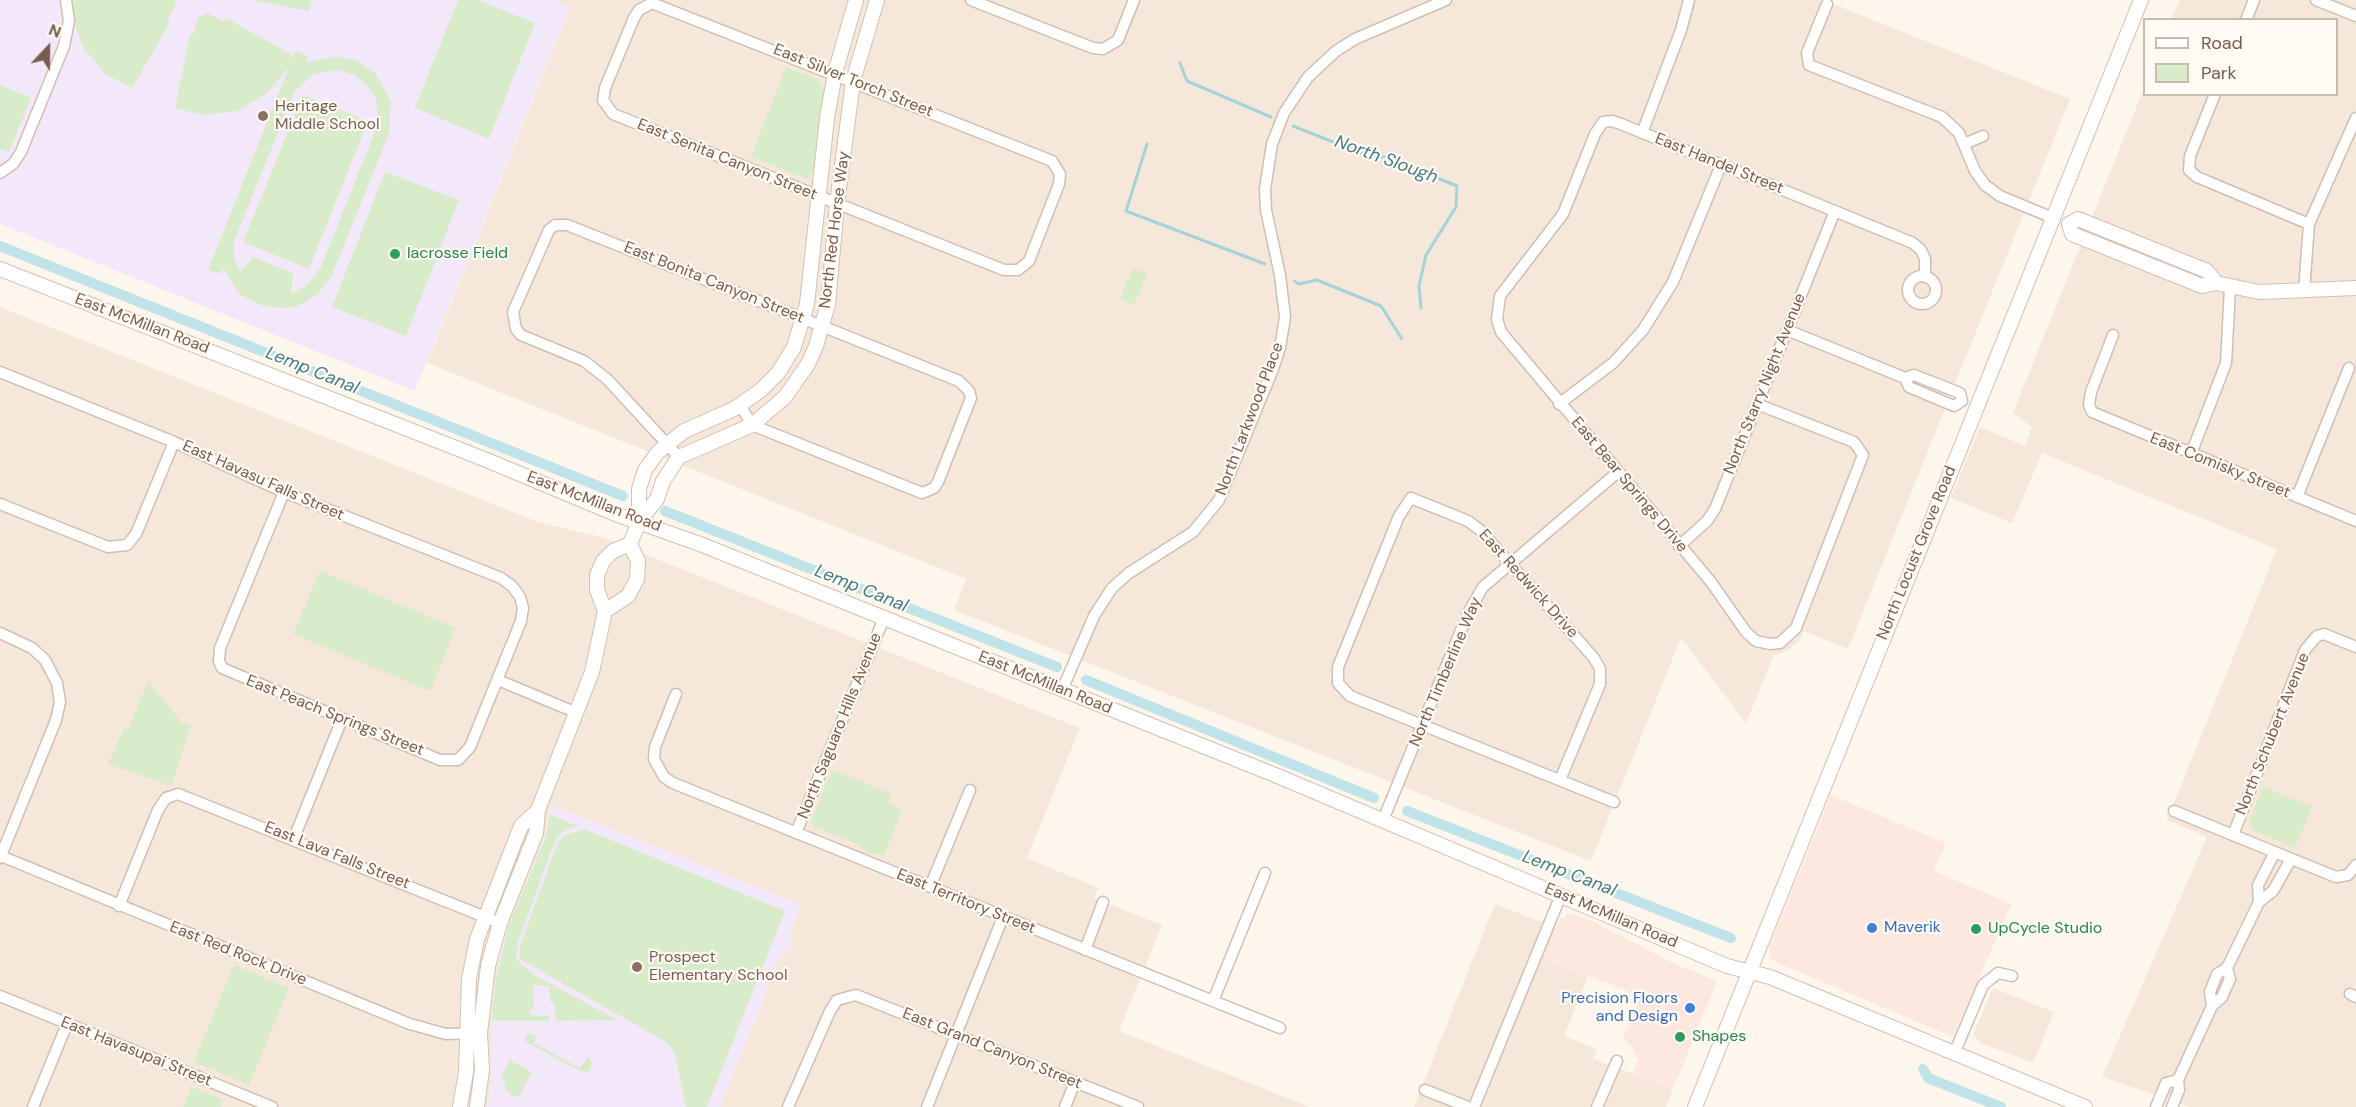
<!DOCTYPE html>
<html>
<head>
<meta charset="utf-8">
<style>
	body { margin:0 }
	#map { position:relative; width:2356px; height:1107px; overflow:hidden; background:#fdf6ec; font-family:"DM Sans",sans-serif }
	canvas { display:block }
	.legend { position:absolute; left:2143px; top:18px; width:195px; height:78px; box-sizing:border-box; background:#fffaf3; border:2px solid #cabbb1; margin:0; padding:8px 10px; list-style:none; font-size:18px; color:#7a5c4d }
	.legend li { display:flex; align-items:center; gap:12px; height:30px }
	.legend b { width:30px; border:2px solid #cabbb1 }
	.north { position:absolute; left:18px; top:18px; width:60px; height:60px; -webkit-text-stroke:4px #fffaf3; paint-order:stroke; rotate:22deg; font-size:16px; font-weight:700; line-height:24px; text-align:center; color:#7a5c4d }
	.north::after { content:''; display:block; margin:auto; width:21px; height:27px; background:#7a5c4d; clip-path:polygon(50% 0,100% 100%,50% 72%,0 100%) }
</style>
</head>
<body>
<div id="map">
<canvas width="2356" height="1107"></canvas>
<ul class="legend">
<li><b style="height:8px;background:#fff"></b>Road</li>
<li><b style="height:16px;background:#d8ecc9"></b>Park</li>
</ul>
<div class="north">N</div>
</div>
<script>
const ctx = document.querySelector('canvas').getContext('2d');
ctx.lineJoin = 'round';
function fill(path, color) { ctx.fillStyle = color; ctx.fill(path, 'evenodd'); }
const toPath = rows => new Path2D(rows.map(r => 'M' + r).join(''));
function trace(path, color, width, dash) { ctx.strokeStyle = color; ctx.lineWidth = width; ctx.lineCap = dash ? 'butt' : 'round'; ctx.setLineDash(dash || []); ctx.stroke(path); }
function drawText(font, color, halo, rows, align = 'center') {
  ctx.font = font + ' "DM Sans",sans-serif'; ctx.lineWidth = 4.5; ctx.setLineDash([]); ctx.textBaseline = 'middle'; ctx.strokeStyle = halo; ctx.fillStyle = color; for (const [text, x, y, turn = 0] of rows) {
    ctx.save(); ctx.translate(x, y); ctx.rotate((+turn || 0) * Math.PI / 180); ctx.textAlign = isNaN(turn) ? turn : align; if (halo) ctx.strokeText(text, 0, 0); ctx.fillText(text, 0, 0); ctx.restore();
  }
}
fill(toPath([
	[552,0,1823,0,2070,99,1848,649,1804,631,1798,642,1786,651,1774,655,1746,723,1681,638,1591,861,954,610,966,579,427,363,570,8],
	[2180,0,2356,0,2356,1107,2190,1107,2102,1077,2207,837,2167,820,2277,549,2042,453,2012,523,1951,498,1980,427,2025,446,2032,427,2013,413,2144,88,2144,94,2336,94,2336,20,2172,19],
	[0,307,538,522,604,538,1080,728,1027,858,1098,888,1094,898,1162,925,1119,1031,1310,1107,720,1107,801,905,552,805,544,838,508,927,500,955,491,1017,491,1083,487,1107,0,1107],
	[1495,904,1557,928,1544,960,1588,976,1564,1036,1597,1049,1593,1059,1673,1089,1666,1107,1414,1107],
	[1993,988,2054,1012,2033,1063,1981,1043,1973,1035]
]), '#f5e8da');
fill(toPath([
	[1831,795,1946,843,1934,871,2011,904,1953,1037,1771,960,1769,947],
	[1567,913,1590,920,1673,963,1717,981,1673,1089,1632,1075,1638,1060,1632,1046,1623,1039,1637,1005,1633,993,1544,960,1561,918,1566,918]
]), '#fde8e0');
fill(toPath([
	[0,0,552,0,570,7,415,391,0,224],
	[552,805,801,905,790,931,793,946,788,954,781,954,720,1107,487,1107,491,1083,491,1017,500,955,508,927,544,838]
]), '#f3e8fa');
fill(toPath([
	[73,0,174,0,176,5,167,20,170,23,132,88,105,74,83,47,76,29],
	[251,0,312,0,309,11],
	[458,0,478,0,535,23,489,139,415,108],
	[208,13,223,21,226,18,292,55,291,62,295,51,308,56,306,63,336,56,357,61,375,73,391,102,389,134,332,275,318,294,298,306,286,308,263,306,242,296,234,287,224,268,220,274,208,270,289,67,266,94,237,111,203,115,175,108,190,35,193,35,198,17],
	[338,70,354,75,367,85,376,99,378,124,321,267,306,286,291,293,293,273,253,257,240,272,234,258,234,241,295,91,314,74],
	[786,67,819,80,821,86,828,88,816,176,811,174,807,179,751,157],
	[0,85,31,98,9,152,0,149],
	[303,95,368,121,309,269,243,242],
	[385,172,459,200,406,336,332,307],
	[1133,268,1147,274,1134,305,1120,299],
	[320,571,456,628,430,691,293,634],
	[148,681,182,723,191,724,172,784,168,785,108,764,124,728,128,730],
	[832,770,891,794,888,803,902,809,884,855,866,852,860,845,814,827,811,821],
	[2263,787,2312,807,2295,848,2251,830,2248,824],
	[550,815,578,826,564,831,555,840,518,942,516,959,531,973,617,1020,556,1021,554,1002,550,1002,549,986,533,985,534,1009,530,1009,530,1015,549,1016,549,1021,493,1021,491,1018,496,980,508,927,545,839],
	[584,829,785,911,707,1107,686,1107,675,1055,668,1043,520,959,519,949,558,842,566,835],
	[234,965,289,988,249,1085,194,1062],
	[528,1033,536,1036,534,1043,580,1068,588,1057,592,1063,591,1069,588,1072,580,1071,524,1041],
	[509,1060,532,1072,518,1098,507,1092,502,1074],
	[192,1087,223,1100,220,1107,183,1107]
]), '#d8ecc9');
trace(toPath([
	[1180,63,1187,81,1271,117],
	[1293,126,1371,157,1385,157,1457,186,1456,207,1426,255,1419,286,1421,308],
	[1147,144,1126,211,1265,264],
	[1294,281,1299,284,1317,280,1381,306,1402,339]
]), '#a5d3da', 3);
trace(toPath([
	[0,246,623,496],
	[665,511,1057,667],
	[1086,680,1374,798],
	[1407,811,1731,938],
	[1923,1069,1928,1078,2001,1107]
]), '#bfe3e8', 10);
const street = toPath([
	[971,0,1093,48,1103,49,1118,40,1134,0],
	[2316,0,2356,16],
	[652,3,1052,161,1060,174,1059,184,1029,261,1018,270,1004,270,613,114,603,100,605,88,634,18,639,10,652,3],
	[1827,4,1807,53,1809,65,1942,117,1959,133,1975,171,1985,185,2000,196,2053,218],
	[2246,20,2254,0],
	[2215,94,2190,156,2189,170,2197,177,2309,224],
	[1642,133,1681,30,1689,0],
	[1964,144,1983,136],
	[0,173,13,164,21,152,64,46,69,21,66,0],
	'1908 290a14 14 0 1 1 28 0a14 14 0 1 1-28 0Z',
	[2304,291,2309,224,2356,118],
	[1787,330,1905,378],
	[2113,335,2091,392,2089,405,2092,412,2356,521],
	[0,372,174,442,284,492,501,578,512,586,520,597,523,608,521,621,470,747,458,760,440,760,222,668,219,661,220,648,284,492],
	[1914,375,1960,393,1962,401,1954,406,1909,387,1905,378,1914,375],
	[1559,404,1613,363,1643,330,1673,282,1721,165],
	[1757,404,1854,442,1863,455,1796,628,1780,643,1770,644,1756,641,1746,632,1711,582,1501,332,1497,319,1500,296,1563,214,1595,134,1603,122,1612,121,1621,124,1913,243,1921,250,1925,259,1925,277],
	[2191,454,2226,363,2230,288],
	[679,457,607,379,584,361,521,335,516,329,513,312,549,230,555,225,567,225,804,319,959,381,969,391,971,398,938,482,934,488,922,493,752,425,740,405],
	[2297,497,2349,368],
	[0,504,108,547,127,545,136,534,174,442],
	[1679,546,1707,521,1715,509,1835,211],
	[0,633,32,648,45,660,57,683,60,702,56,720,0,858],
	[498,680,577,713],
	[1062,690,1094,616,1112,588,1129,573,1193,532,1219,500,1273,369,1280,348,1285,317,1280,275,1266,210,1265,189,1272,144,1284,113,1308,77,1336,51,1355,39,1446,0],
	[676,694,655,747,654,759,664,777,673,783,1280,1028],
	[1560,780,1600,684,1600,669,1594,658,1480,530,1468,521,1411,498,1399,516,1338,667,1338,683,1350,696,1614,802],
	[2174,811,2336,877,2348,875,2356,865],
	[1383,820,1469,611,1483,587,1618,472],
	[796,833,884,618],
	[2233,835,2305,650,2317,636,2324,634,2356,647],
	[294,838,342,719],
	[2275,852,2258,885,2259,902,2273,891,2291,859],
	[1,856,410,1024,446,1034,473,1033],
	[930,887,970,790],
	[119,906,158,810,166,798,178,794,500,923],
	[1085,950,1103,902],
	[2227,968,2259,902],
	[2350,994,2356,997],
	[0,996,272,1107],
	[1213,1001,1265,873],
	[1954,1054,1983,985,1998,973,2012,976],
	[2178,1080,2212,1006,2222,997,2230,979,2227,968,2217,974,2210,992,2212,1006],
	[1425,1090,1468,1107],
	[33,1107,67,1024],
	[788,1107,830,1011,837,1000,856,995,1138,1107],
	[927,1107,1003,917],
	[1065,1107,1075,1082],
	[1474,1107,1561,895],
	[1597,1107,1617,1061],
	[2156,1107,2166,1083,2178,1080,2179,1090,2172,1107]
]);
const secondary = toPath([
	[2078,219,2207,271,2216,283,2202,286,2072,234,2069,224,2078,219],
	[0,269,489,461,618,515,700,544,1280,777,1727,966,1770,977,2085,1107],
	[2216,283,2259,292,2356,288],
	[639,522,639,489,645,470,658,452,684,431,734,409,761,390,778,373,794,347,807,304,827,118,835,73,856,0],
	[605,611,628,596,637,579,638,561,630,544],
	[460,1107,466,1072,469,979,477,939,521,826,538,810],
	[477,1107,482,1070,480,1033,488,966,500,923,536,833,538,810,592,672,605,611,597,590,597,575,603,561,613,551,630,544,639,522,657,499,663,481,679,457,752,425,785,397,808,364,816,346,828,304,837,204,853,81,877,0],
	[1695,1107,2141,0]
]);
trace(street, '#d1beb0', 13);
trace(secondary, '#d6c0b0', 16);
trace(street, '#fff', 10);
trace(secondary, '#fff', 14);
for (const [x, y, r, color] of [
	[263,116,6,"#8d6e63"],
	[395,254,6,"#2e9e5b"],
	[1872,928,6,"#3f7fe0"],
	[1976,929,6,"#2e9e5b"],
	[637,967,6,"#8d6e63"],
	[1690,1008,6,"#3f7fe0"],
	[1680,1037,6,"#2e9e5b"]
]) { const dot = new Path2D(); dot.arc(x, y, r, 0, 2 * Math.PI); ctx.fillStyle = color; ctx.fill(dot); trace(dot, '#fffaf3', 2); }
drawText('16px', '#7a5c4d', '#fffaf3', [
	["East Silver Torch Street",853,81,22],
	["East Senita Canyon Street",727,160,22],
	["East Handel Street",1719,164,22],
	["North Red Horse Way",835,230,-83],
	["East Bonita Canyon Street",714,283,22],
	["East McMillan Road",142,324,21],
	["North Starry Night Avenue",1765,384,-68],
	["North Larkwood Place",1250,419,-69],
	["East Comisky Street",2220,466,22],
	["East Havasu Falls Street",263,481,24],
	["East Bear Springs Drive",1629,485,50],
	["East McMillan Road",594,502,21],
	["North Locust Grove Road",1917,553,-68],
	["East Redwick Drive",1528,584,48],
	["North Timberline Way",1446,672,-67],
	["East McMillan Road",1045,683,22],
	["East Peach Springs Street",335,716,22],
	["North Saguaro Hills Avenue",840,726,-68],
	["North Schubert Avenue",2273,734,-68],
	["East Lava Falls Street",337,856,22],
	["East Territory Street",966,902,22],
	["East McMillan Road",1611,916,23],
	["East Red Rock Drive",238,954,22],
	["East Grand Canyon Street",992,1049,22],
	["East Havasupai Street",136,1052,22]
]);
drawText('16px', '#785e54', '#fffaf3', [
	["Heritage",275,107],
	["Middle School",275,125],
	["Prospect",649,958],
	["Elementary School",649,976]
], 'left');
drawText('16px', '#27864d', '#fffaf3', [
	["lacrosse Field",407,254],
	["UpCycle Studio",1988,929],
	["Shapes",1692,1037]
], 'left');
drawText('16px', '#366cbe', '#fffaf3', [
	["Maverik",1884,928],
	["Precision Floors",1678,999,"right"],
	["and Design",1678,1017,"right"]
], 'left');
drawText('italic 18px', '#437c86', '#fffaf3', [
	["North Slough",1386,160,20],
	["Lemp Canal",312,371,22],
	["Lemp Canal",861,589,22],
	["Lemp Canal",1569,874,21]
]);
</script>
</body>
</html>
